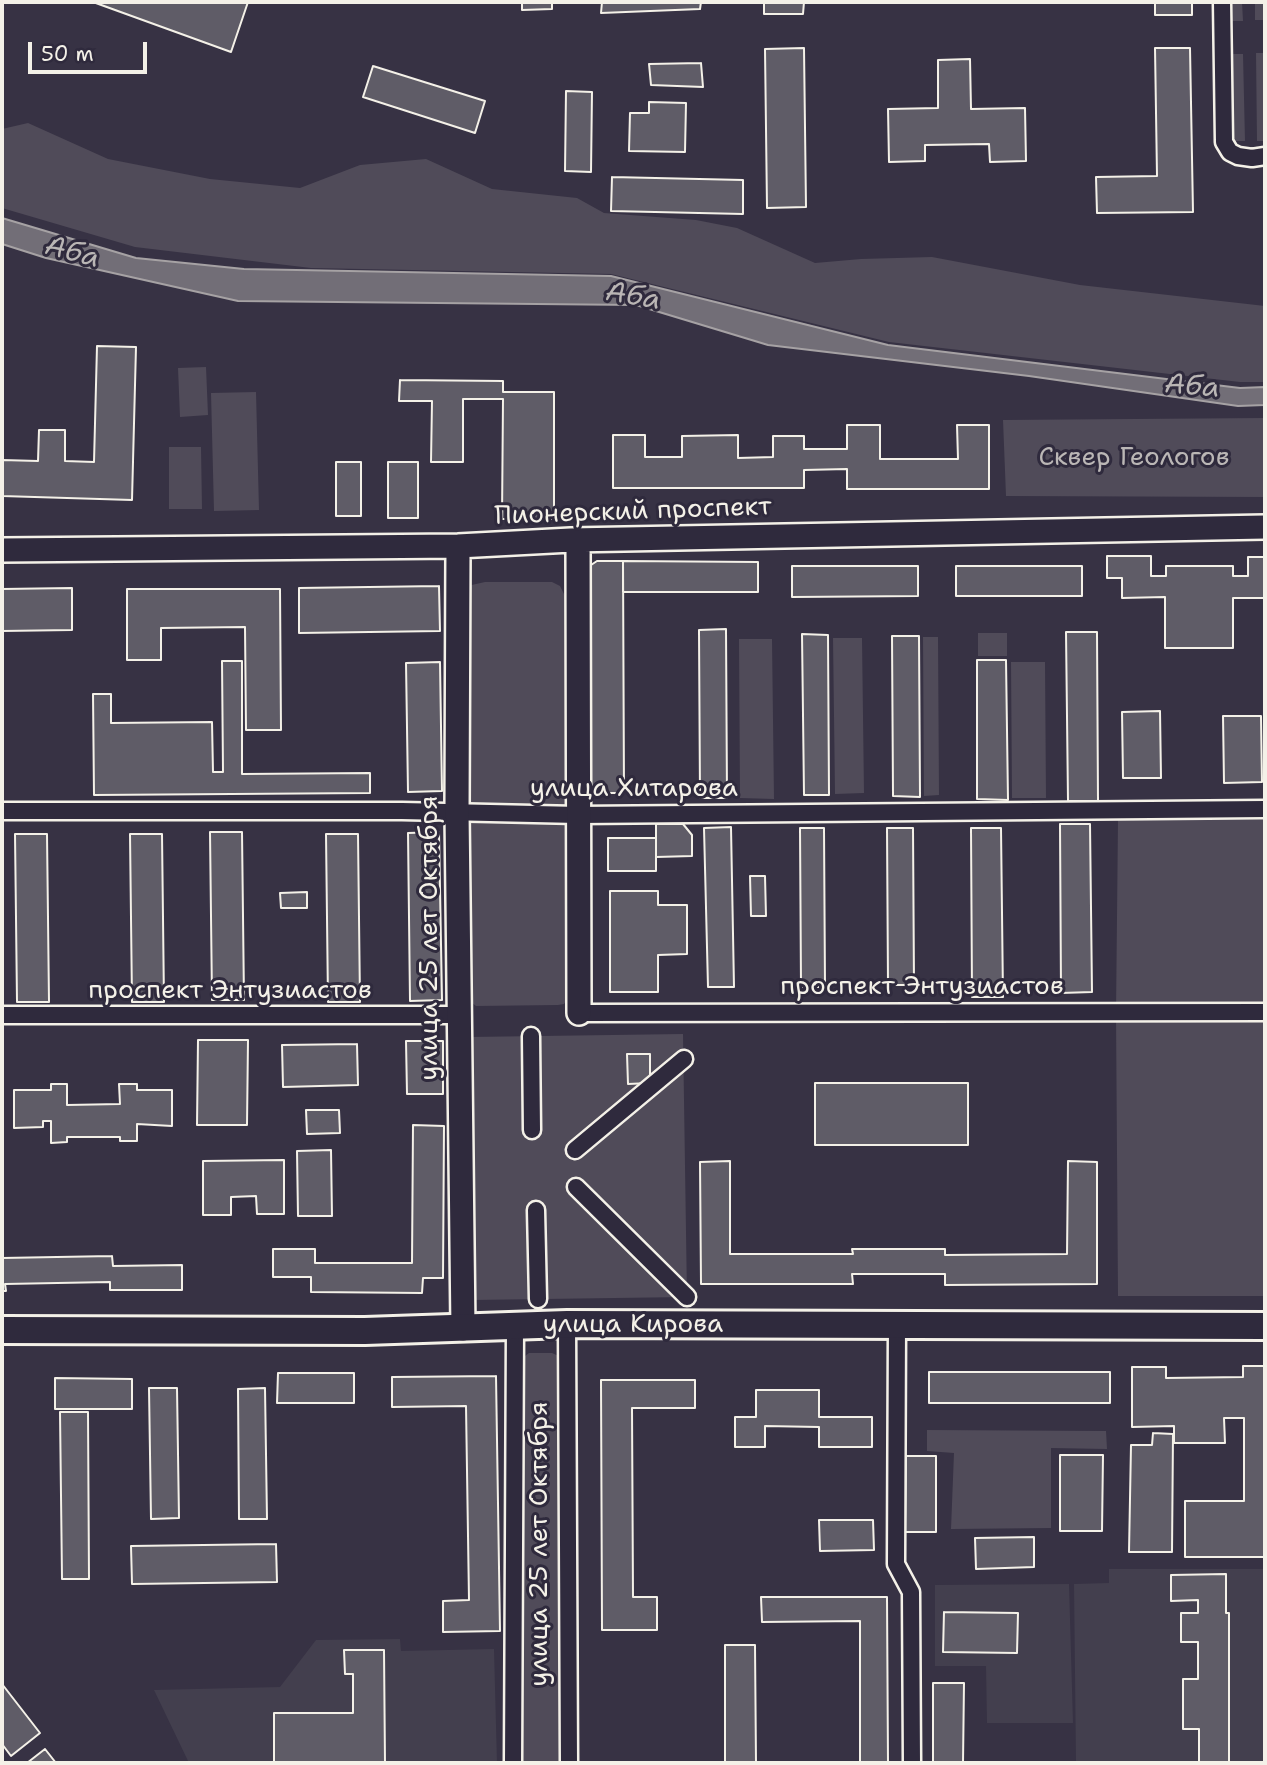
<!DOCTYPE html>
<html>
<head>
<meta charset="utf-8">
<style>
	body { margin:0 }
	#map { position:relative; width:1267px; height:1765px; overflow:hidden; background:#373244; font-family:"Shantell Sans",sans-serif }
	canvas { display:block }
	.frame { position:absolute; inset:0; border:4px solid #f4f1e8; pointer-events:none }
	.scale { position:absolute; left:28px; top:42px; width:119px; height:32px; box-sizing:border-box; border:4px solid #f4f1e8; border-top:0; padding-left:9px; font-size:21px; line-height:24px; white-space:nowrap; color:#f4f1e8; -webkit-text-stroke:5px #2f2a3d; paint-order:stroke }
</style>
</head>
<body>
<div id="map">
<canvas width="1267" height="1765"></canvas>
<div class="frame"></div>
<div class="scale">50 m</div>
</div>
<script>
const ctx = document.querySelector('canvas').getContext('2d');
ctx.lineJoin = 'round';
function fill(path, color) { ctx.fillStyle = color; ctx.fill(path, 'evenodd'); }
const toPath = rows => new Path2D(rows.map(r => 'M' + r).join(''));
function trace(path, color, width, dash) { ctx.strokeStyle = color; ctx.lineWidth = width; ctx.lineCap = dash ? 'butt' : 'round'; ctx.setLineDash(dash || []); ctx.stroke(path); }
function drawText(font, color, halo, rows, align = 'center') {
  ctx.font = font + ' "Shantell Sans",sans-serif'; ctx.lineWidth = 6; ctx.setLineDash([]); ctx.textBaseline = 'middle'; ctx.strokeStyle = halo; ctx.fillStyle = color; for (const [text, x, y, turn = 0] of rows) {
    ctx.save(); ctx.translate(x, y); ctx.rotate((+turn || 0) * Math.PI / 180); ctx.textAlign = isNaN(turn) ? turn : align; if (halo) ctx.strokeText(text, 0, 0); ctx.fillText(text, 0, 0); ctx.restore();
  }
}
fill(toPath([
	[1109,1569,1265,1569,1265,1763,1076,1763,1074,1584,1109,1583],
	[1069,1584,1073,1723,987,1723,986,1666,935,1666,935,1585],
	[400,1639,401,1651,494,1649,497,1763,189,1763,154,1690,280,1687,316,1640]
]), '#433f4e');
fill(toPath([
	[1230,2,1242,2,1243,21,1231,21],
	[1255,2,1265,2,1265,20,1255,20],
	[1256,53,1265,53,1265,141,1257,141],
	[1231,54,1243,54,1245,141,1233,141],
	[28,123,108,159,210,179,300,188,360,165,426,159,492,189,577,198,604,213,696,220,737,228,815,263,861,259,932,257,1080,285,1265,306,1265,382,1240,382,889,342,611,274,311,268,135,247,2,208,2,129],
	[206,367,208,415,180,417,178,368],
	[256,392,259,510,214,511,211,393],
	[1265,418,1265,497,1006,496,1003,420],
	[169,447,201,447,202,509,169,509],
	[485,582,552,582,560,586,565,596,568,998,564,1004,558,1005,476,1006,466,998,467,586],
	[978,633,1007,633,1007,656,978,656],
	[923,637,938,637,939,795,924,796],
	[833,638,862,638,864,793,835,794],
	[739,639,772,639,774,799,740,798],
	[1011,662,1045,662,1046,798,1012,798],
	[1118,820,1265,820,1265,1296,1118,1296,1116,1013],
	[683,1034,687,1297,472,1300,469,1037],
	[529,1353,552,1353,561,1357,563,1763,522,1763,521,1359],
	[927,1430,1106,1431,1107,1449,1051,1448,1051,1528,951,1529,954,1453,927,1451]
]), '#504b59');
const water = toPath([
	[2,218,136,258,244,269,611,276,888,345,1240,388,1265,387,1265,405,1238,406,1029,376,768,345,636,305,238,301,46,258,2,244,2,218]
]);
fill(water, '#726e77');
trace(water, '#a6a2a4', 2);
const building = toPath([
	[93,2,248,2,231,52,93,2],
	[522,2,552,2,552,9,522,10,522,2],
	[602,2,701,2,700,9,601,13,602,2],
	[764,2,804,2,803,14,764,14,764,2],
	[1155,2,1192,2,1192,15,1155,15,1155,2],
	[804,48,806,207,767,208,765,49,804,48],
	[1155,48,1190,48,1193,212,1097,213,1096,177,1157,176,1155,48],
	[970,59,971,109,1025,108,1026,161,990,162,989,144,925,145,925,161,889,162,888,109,938,108,938,60,970,59],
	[701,63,703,87,651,85,649,64,701,63],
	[373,66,485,101,475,133,363,97,373,66],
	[566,91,592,92,591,172,565,171,566,91],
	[649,102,686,103,685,152,629,151,630,113,649,113,649,102],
	[612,177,743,180,743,214,611,211,612,177],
	[97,346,136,347,132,500,2,496,2,460,38,461,39,430,65,430,65,461,94,462,97,346],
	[400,380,503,381,503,392,554,392,554,519,502,519,503,399,463,399,463,462,431,462,432,401,399,401,400,380],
	[847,425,880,425,880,459,958,459,957,425,989,425,989,489,847,489,847,469,804,470,804,488,613,488,613,435,645,435,645,457,682,457,682,436,738,435,738,458,773,457,773,436,804,436,804,449,847,449,847,425],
	[336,462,361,462,361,516,336,516,336,462],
	[388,462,418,462,418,518,388,518,388,462],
	[1107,556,1151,556,1151,576,1166,576,1166,566,1233,566,1233,576,1248,576,1248,557,1265,557,1265,598,1233,598,1233,648,1165,648,1165,597,1122,598,1122,578,1107,578,1107,556],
	[597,561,623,561,624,793,589,793,589,571,591,565,597,561],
	[623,561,758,562,758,592,623,592,623,561],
	[792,566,918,566,918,596,792,597,792,566],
	[956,566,1082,566,1082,596,956,596,956,566],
	[439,586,440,631,299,633,299,588,439,586],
	[72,588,72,630,2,631,2,589,72,588],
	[127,589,280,589,281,730,246,730,245,627,161,628,161,660,127,660,127,589],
	[726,629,727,798,700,798,699,630,726,629],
	[1066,632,1097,632,1098,801,1068,801,1066,632],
	[802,634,828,635,829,795,804,795,802,634],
	[892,636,919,636,920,797,893,796,892,636],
	[977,660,1006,660,1008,800,977,799,977,660],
	[222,661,242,661,242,774,370,773,370,793,94,795,93,694,111,694,111,723,212,722,213,772,223,772,222,661],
	[440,662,442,791,408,792,406,663,440,662],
	[1160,711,1161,778,1123,778,1122,712,1160,711],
	[1223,716,1261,716,1262,782,1224,783,1223,716],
	[656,824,683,824,692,835,692,856,656,857,656,824],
	[1060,824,1090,824,1092,992,1061,993,1060,824],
	[731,827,734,987,708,987,704,828,731,827],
	[800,828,824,828,825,987,801,987,800,828],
	[887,828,913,828,914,985,888,985,887,828],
	[971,828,1001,828,1003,997,972,997,971,828],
	[210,832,242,832,244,1000,212,1000,210,832],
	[439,832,442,1000,410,1001,408,833,439,832],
	[15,834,47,834,49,1002,17,1002,15,834],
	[130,834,162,834,164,1002,132,1002,130,834],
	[326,834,358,834,360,1002,328,1002,326,834],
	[608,838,656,838,656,871,608,871,608,838],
	[750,876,765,876,766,916,751,916,750,876],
	[610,891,658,891,658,905,687,905,687,954,658,955,658,992,610,992,610,891],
	[307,892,307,908,281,908,280,893,307,892],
	[198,1040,248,1040,247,1125,197,1125,198,1040],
	[406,1041,443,1041,443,1094,407,1094,406,1041],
	[357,1044,358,1085,283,1087,282,1045,357,1044],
	[627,1054,650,1054,650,1083,628,1084,627,1054],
	[815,1083,968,1083,968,1145,815,1145,815,1083],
	[51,1084,67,1084,67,1105,120,1104,119,1084,137,1084,137,1090,172,1090,172,1126,137,1124,137,1141,120,1141,120,1137,67,1137,67,1142,51,1143,51,1121,43,1121,43,1127,14,1128,14,1090,51,1090,51,1084],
	[306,1110,339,1110,340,1133,307,1134,306,1110],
	[413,1125,444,1126,443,1278,423,1278,422,1293,311,1292,311,1277,273,1277,273,1249,315,1249,315,1263,412,1263,413,1125],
	[331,1150,332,1216,298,1216,297,1151,331,1150],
	[284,1160,284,1214,257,1214,256,1196,231,1197,231,1215,203,1215,203,1161,284,1160],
	[730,1161,730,1254,853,1254,852,1249,945,1249,945,1255,1067,1254,1068,1161,1097,1162,1097,1284,945,1285,945,1274,852,1274,853,1284,701,1284,700,1162,730,1161],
	[112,1256,113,1266,182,1265,182,1290,110,1290,110,1282,5,1284,6,1291,2,1291,2,1258,112,1256],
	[1243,1366,1265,1366,1265,1557,1185,1557,1185,1501,1244,1501,1244,1418,1224,1418,1225,1443,1174,1443,1174,1426,1132,1427,1132,1367,1166,1367,1166,1378,1243,1377,1243,1366],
	[929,1372,1110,1372,1110,1403,929,1403,929,1372],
	[278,1373,354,1373,354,1403,277,1403,278,1373],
	[496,1376,500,1631,443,1632,443,1601,469,1600,466,1406,392,1407,392,1377,496,1376],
	[55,1378,132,1379,132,1409,55,1409,55,1378],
	[601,1380,695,1380,695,1408,632,1408,633,1597,657,1597,657,1630,602,1630,601,1380],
	[149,1388,177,1388,179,1518,151,1519,149,1388],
	[265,1388,267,1519,239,1519,238,1389,265,1388],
	[756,1390,819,1390,819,1417,872,1417,872,1447,819,1447,819,1427,765,1426,765,1447,735,1447,735,1417,756,1417,756,1390],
	[60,1412,88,1412,89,1579,62,1579,60,1412],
	[1153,1433,1173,1434,1172,1552,1129,1552,1131,1445,1152,1445,1153,1433],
	[1060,1455,1103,1455,1102,1531,1060,1531,1060,1455],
	[906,1456,936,1456,936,1532,905,1532,906,1456],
	[819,1520,873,1520,874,1550,820,1551,819,1520],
	[1034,1537,1034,1567,976,1569,975,1538,1034,1537],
	[276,1544,277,1582,132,1584,131,1546,276,1544],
	[1226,1574,1226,1613,1229,1613,1229,1763,1199,1763,1199,1729,1183,1729,1183,1679,1198,1679,1198,1642,1181,1642,1181,1613,1198,1613,1198,1600,1171,1601,1171,1575,1226,1574],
	[761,1597,887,1597,888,1763,860,1763,860,1621,762,1622,761,1597],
	[944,1612,1018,1613,1017,1653,943,1652,944,1612],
	[725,1645,755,1645,756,1763,725,1763,725,1645],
	[344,1650,384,1650,385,1763,274,1763,274,1713,353,1713,353,1674,345,1674,344,1650],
	[933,1683,964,1683,963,1763,933,1763,933,1683],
	[2,1684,40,1733,11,1756,2,1744,2,1684],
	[45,1749,56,1763,27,1763,45,1749]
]);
fill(building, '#5f5c67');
trace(building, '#f4f1e8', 2);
const street = toPath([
	[1222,2,1224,142,1230,152,1238,156,1252,158,1265,156],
	[2,811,402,811,578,815,1265,809],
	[579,1013,1265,1012],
	[2,1015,458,1015],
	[531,1036,532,1130],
	[575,1150,684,1059],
	[576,1187,687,1297],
	[536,1210,538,1299],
	[567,1324,569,1763],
	[897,1325,896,1564,911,1592,912,1763],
	[513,1763,515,1327]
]);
const secondary = toPath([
	[578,540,579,1013],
	[458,546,457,812,463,1329],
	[2,550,458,546,571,540,1265,527]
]);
const primary = toPath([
	[2,1330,365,1331,567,1324,1265,1326]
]);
trace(street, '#f4f1e8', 21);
trace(secondary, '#f4f1e8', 28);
trace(primary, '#f4f1e8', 32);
trace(street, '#2f2a3d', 16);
trace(secondary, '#2f2a3d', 23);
trace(primary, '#2f2a3d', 26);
drawText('26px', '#bbb7b6', '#2f2a3d', [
	["Сквер Геологов",1134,458]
]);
drawText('26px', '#f4f1e8', '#2f2a3d', [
	["Пионерский проспект",633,512,-2],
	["улица Хитарова",634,789],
	["улица 25 лет Октября",430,938,-90],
	["проспект Энтузиастов",922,987],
	["проспект Энтузиастов",230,991],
	["улица Кирова",633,1325],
	["улица 25 лет Октября",540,1544,-90]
]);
drawText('italic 28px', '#bab6b5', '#2f2a3d', [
	["Аба",72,253,15],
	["Аба",633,297,10],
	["Аба",1192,387,5]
]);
</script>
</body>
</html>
